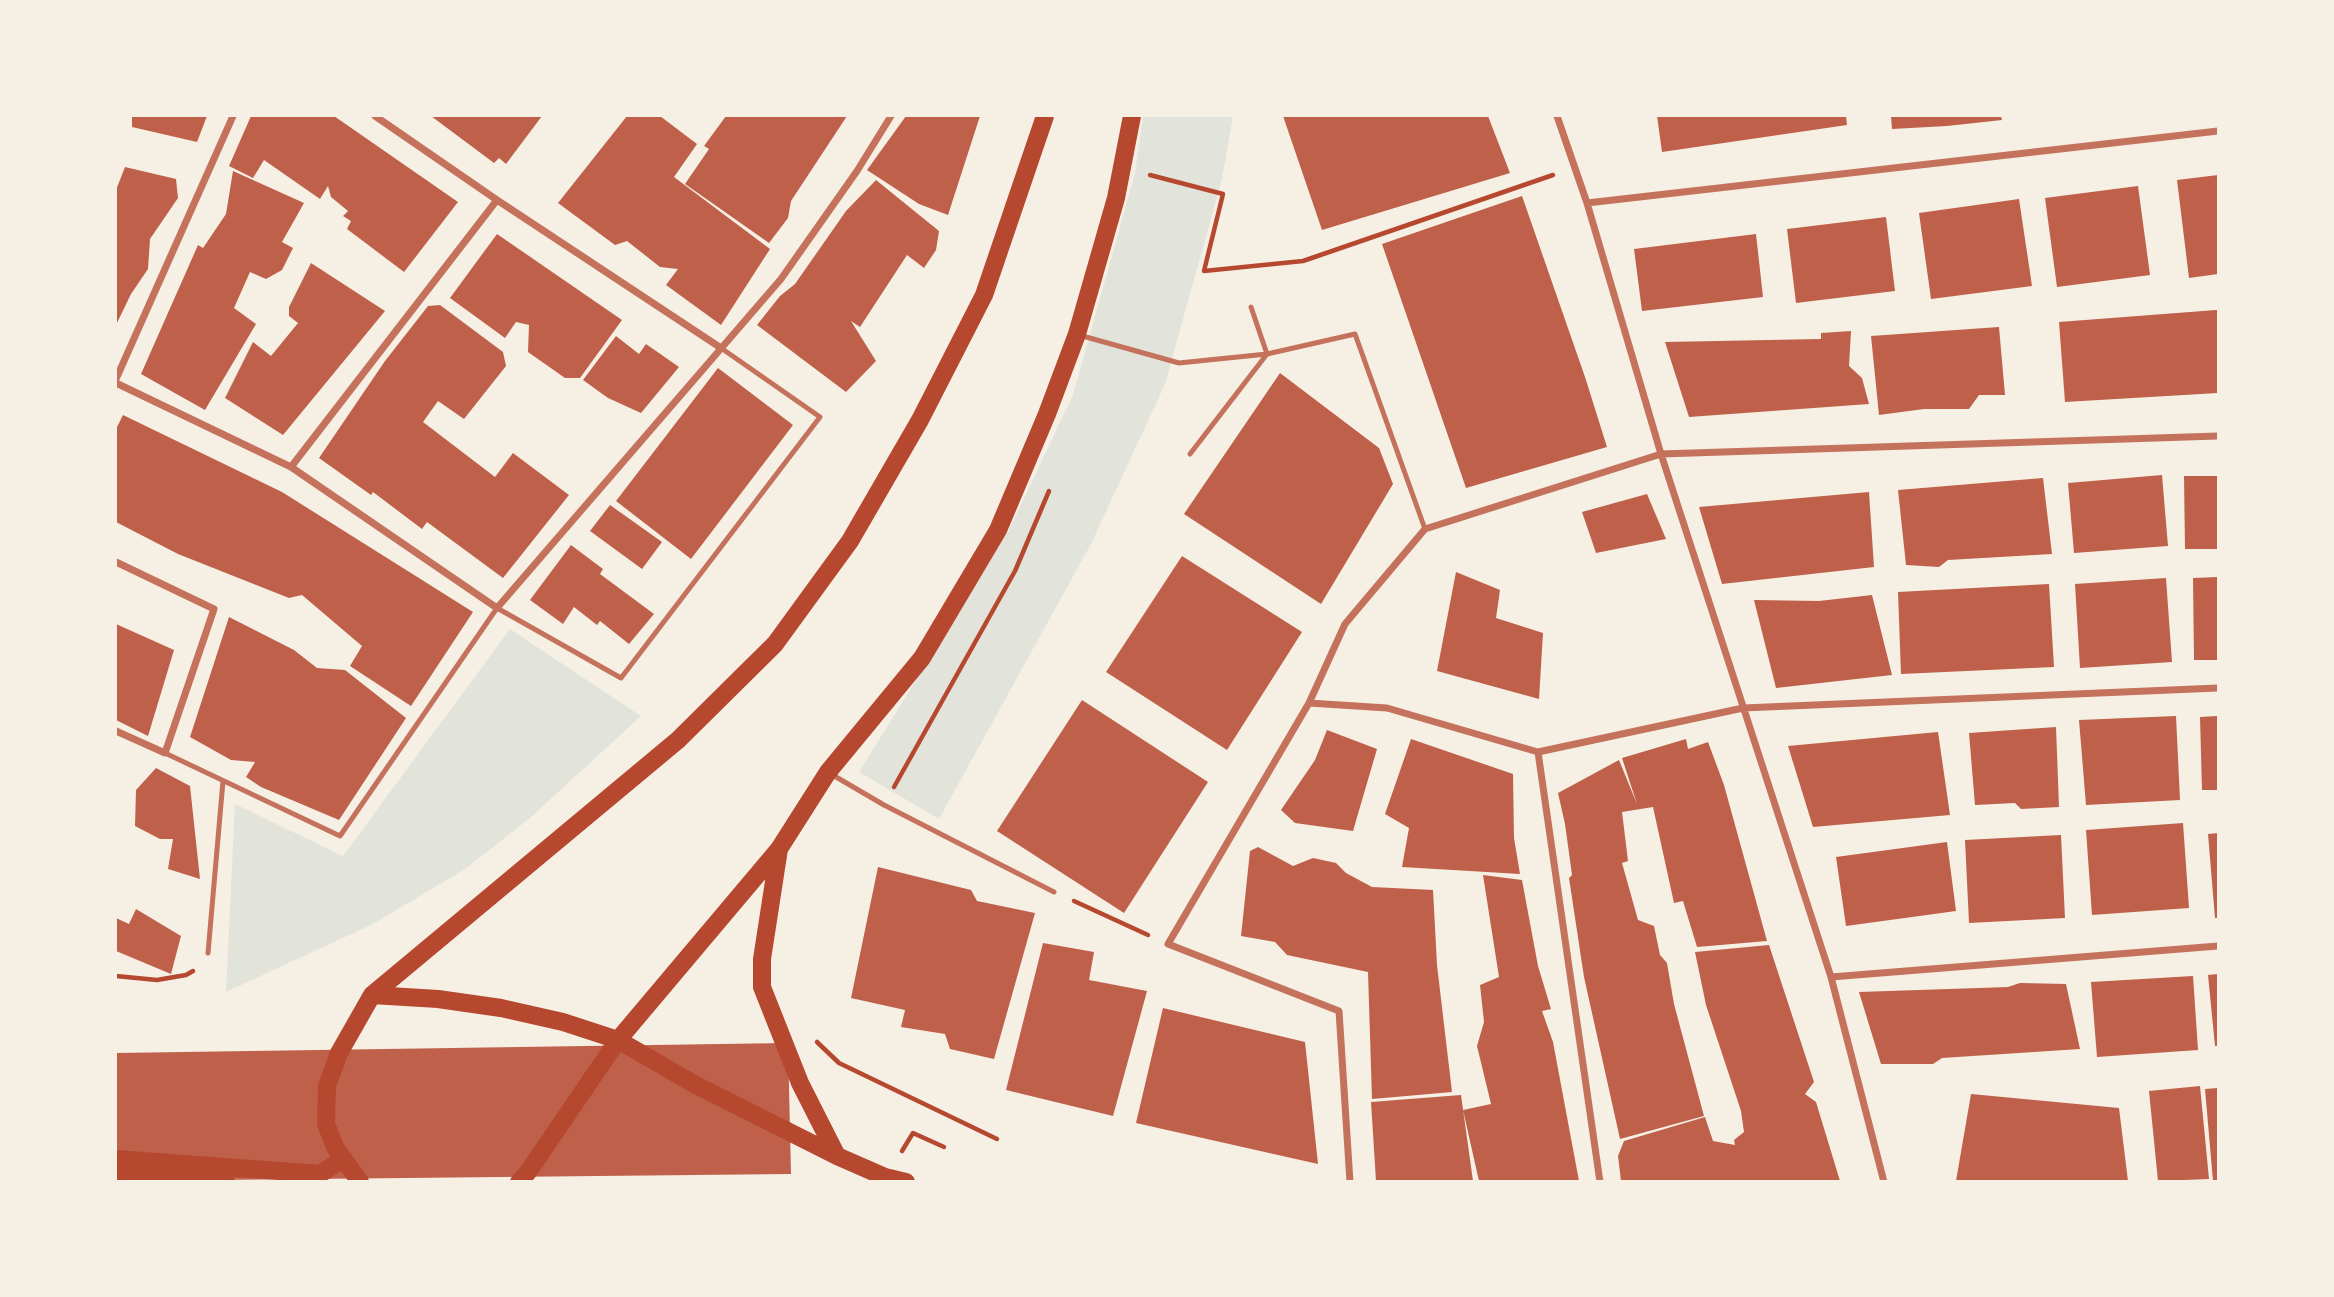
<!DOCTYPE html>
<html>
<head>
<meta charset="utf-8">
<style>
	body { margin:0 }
	#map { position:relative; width:2334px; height:1297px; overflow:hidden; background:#f6efe4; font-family:"Golos Text",sans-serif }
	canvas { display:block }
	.frame { position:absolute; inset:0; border:117px solid #f6efe4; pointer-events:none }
</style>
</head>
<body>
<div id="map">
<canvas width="2334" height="1297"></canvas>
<div class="frame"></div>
</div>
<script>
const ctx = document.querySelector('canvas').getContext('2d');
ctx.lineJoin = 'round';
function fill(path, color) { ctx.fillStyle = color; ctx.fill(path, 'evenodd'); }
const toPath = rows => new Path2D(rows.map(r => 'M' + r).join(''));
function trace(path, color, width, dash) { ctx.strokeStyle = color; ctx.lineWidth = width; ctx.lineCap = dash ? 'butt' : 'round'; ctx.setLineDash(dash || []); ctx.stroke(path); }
fill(toPath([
	[1143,116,1233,116,1222,179,1165,384,1091,544,939,819,859,772,1009,530,1073,395,1135,173],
	[510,629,641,716,530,818,465,869,373,924,226,992,235,804,343,856]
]), '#e2e4dc');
fill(toPath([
	[132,116,207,116,197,142,132,127],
	[251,116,334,116,458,202,404,272,347,229,351,221,343,216,348,211,331,197,328,186,320,199,264,160,253,178,229,166],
	[431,116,542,116,506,164,499,158,494,163],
	[627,116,660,116,697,144,674,177,770,249,721,325,666,285,678,269,660,267,627,241,615,245,558,203],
	[726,116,847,116,791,201,788,218,769,243,685,184,709,149,704,146],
	[906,116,980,116,948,215,919,204,867,170],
	[1283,116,1488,116,1510,173,1322,230],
	[1657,116,1846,116,1847,125,1662,152],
	[1891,116,2001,116,2002,120,1947,126,1892,129],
	[125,167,176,179,178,198,150,239,148,269,131,294,116,325,116,190],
	[233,171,304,203,282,242,293,248,282,270,266,279,250,272,234,308,256,324,205,410,141,374,198,245,203,248,226,214],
	[2218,175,2218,274,2189,278,2177,180],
	[876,180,939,231,936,250,924,268,907,255,860,327,851,321,876,361,846,392,757,325,780,296,795,284,846,211],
	[2138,186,2150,275,2057,287,2045,198],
	[1522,196,1585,377,1607,447,1466,488,1382,244],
	[2019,199,2032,286,1931,299,1919,213],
	[1886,217,1895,291,1796,303,1787,229],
	[497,234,622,320,580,378,565,378,528,352,529,325,516,322,505,338,450,298],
	[1756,234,1763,297,1642,311,1634,249],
	[311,263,385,311,283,435,225,398,253,342,271,356,298,323,289,316,289,307],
	[440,305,503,352,506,366,464,419,438,401,423,422,495,477,513,453,569,495,503,578,427,522,422,529,373,492,371,495,319,458,385,361,428,306],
	[2216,310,2218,310,2218,393,2065,402,2059,322],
	[1999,327,2005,395,1979,395,1969,409,1924,409,1879,415,1871,336],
	[1851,331,1849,366,1862,378,1869,404,1689,417,1665,342,1821,339,1821,333],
	[616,336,639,354,646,344,679,367,641,413,608,398,583,380],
	[718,368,793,425,691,559,616,501],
	[1280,373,1379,448,1393,484,1321,604,1184,514],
	[123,415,282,492,473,612,411,706,350,666,362,646,302,595,289,598,178,554,116,522,116,429],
	[2162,475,2168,546,2074,553,2068,483],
	[2184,476,2218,476,2218,549,2185,549],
	[2043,478,2052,554,1948,560,1939,567,1906,565,1898,490],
	[1869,492,1874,567,1722,584,1699,507],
	[1647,494,1666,539,1596,553,1582,512],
	[610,505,662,542,642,569,590,531],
	[571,545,603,569,600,574,654,614,629,644,600,621,597,625,574,607,563,624,530,600],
	[1182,556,1302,632,1227,750,1106,672],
	[1456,572,1500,590,1496,618,1543,633,1539,699,1437,671],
	[2218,577,2218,660,2194,660,2193,578],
	[2166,578,2172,662,2080,668,2075,584],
	[2049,584,2054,667,1901,674,1898,592],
	[1872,595,1892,675,1776,688,1754,600,1819,601],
	[229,617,294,650,317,668,345,670,406,718,339,820,261,787,246,777,255,762,231,760,190,737],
	[116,624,174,650,148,736,116,720],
	[1082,700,1208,782,1124,913,997,831],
	[2176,716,2180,800,2086,805,2079,720],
	[2218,716,2218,790,2202,790,2200,717],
	[2056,727,2059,807,2021,809,2015,803,1975,805,1969,733],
	[1327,730,1377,749,1353,831,1295,823,1281,810,1315,760],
	[1938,732,1950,815,1813,827,1788,746],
	[1411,739,1513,774,1514,838,1520,874,1402,867,1409,828,1385,814],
	[1686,739,1688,749,1708,742,1724,785,1767,941,1697,947,1683,901,1674,903,1653,807,1622,812,1628,861,1622,863,1638,920,1654,926,1660,955,1667,963,1674,1004,1704,1116,1620,1139,1584,977,1569,878,1572,875,1565,824,1558,793,1619,760,1637,804,1622,758],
	[156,768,190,786,200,879,168,869,173,839,160,839,135,826,136,790],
	[2183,823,2189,908,2092,915,2086,830],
	[2218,833,2218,918,2215,918,2208,834],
	[2061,835,2065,918,1969,923,1965,840],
	[1947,842,1956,911,1846,926,1836,857],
	[1258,847,1293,866,1313,858,1336,863,1346,873,1372,887,1433,890,1437,965,1452,1092,1372,1099,1368,972,1287,955,1275,942,1241,936,1250,851],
	[878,867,971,890,977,901,1035,913,994,1059,950,1049,945,1034,901,1027,905,1010,851,998],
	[1483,875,1522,880,1538,966,1551,1009,1542,1011,1553,1042,1579,1181,1479,1181,1463,1110,1491,1104,1477,1046,1484,1022,1480,985,1499,977],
	[136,909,181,936,171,974,116,951,116,918,129,924],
	[1043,943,1094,952,1089,980,1147,991,1113,1116,1006,1090],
	[1769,945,1814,1082,1805,1094,1816,1102,1840,1181,1621,1181,1618,1156,1624,1141,1705,1117,1713,1141,1735,1145,1734,1140,1744,1132,1741,1111,1706,1005,1695,952],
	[2218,974,2218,1046,2215,1046,2208,975],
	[2193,976,2198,1050,2097,1057,2091,982],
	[2020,983,2066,984,2080,1049,1942,1058,1933,1064,1881,1064,1859,992,2008,987],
	[1163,1008,1305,1042,1318,1164,1136,1123],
	[788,1043,791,1174,116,1181,116,1053],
	[2200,1086,2209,1179,2158,1181,2149,1091],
	[2218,1088,2218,1181,2213,1181,2205,1089],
	[1971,1094,2119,1108,2128,1181,1956,1181],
	[1461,1095,1473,1181,1376,1181,1371,1102]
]), '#bf614a');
trace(toPath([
	[1150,175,1223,194,1204,271,1303,261,1553,175],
	[894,787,1015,571,1049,491],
	[1074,901,1148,935],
	[116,976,157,980,186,975,193,971],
	[817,1042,839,1063,997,1139],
	[902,1151,913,1133,944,1147]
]), '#b5482f', 4.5);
trace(toPath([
	[1079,335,1179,363,1267,354,1355,334,1425,529],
	[1190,454,1267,354,1251,307],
	[165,753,340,836,497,608,621,678,820,417,721,348],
	[831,774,884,805,1054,892],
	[208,953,223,781]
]), '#c5725c', 5);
trace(toPath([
	[375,116,497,200,721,348],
	[1557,116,1587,203,1661,454,1831,977,1884,1182],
	[1587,203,2218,131],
	[116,379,233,116],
	[116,383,291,467,497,608,781,279,857,171,891,116],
	[291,467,497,200],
	[116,562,214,609,165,753,116,731],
	[1309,703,1387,708,1538,752,1743,708,2218,688],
	[1538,752,1600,1182],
	[1831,977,2218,946],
	[1350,1182,1339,1011,1168,944,1309,703,1345,624,1425,529,1661,454,2218,436]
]), '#c5725c', 7);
trace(toPath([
	[779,849,762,959,762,987,800,1083,837,1156],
	[372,995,438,999,501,1008,563,1022,618,1040,694,1084,837,1156,885,1177,906,1182],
	[116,1159,320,1174,343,1159],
	[116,1172,226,1182],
	[360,1182,335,1147,326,1124,327,1086,339,1053,372,995,678,740,775,644,850,541,920,420,984,295,1045,116],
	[519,1182,528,1172,618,1040,779,849,828,772,922,658,998,530,1047,414,1077,334,1116,198,1132,116]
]), '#b5482f', 18);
</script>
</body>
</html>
